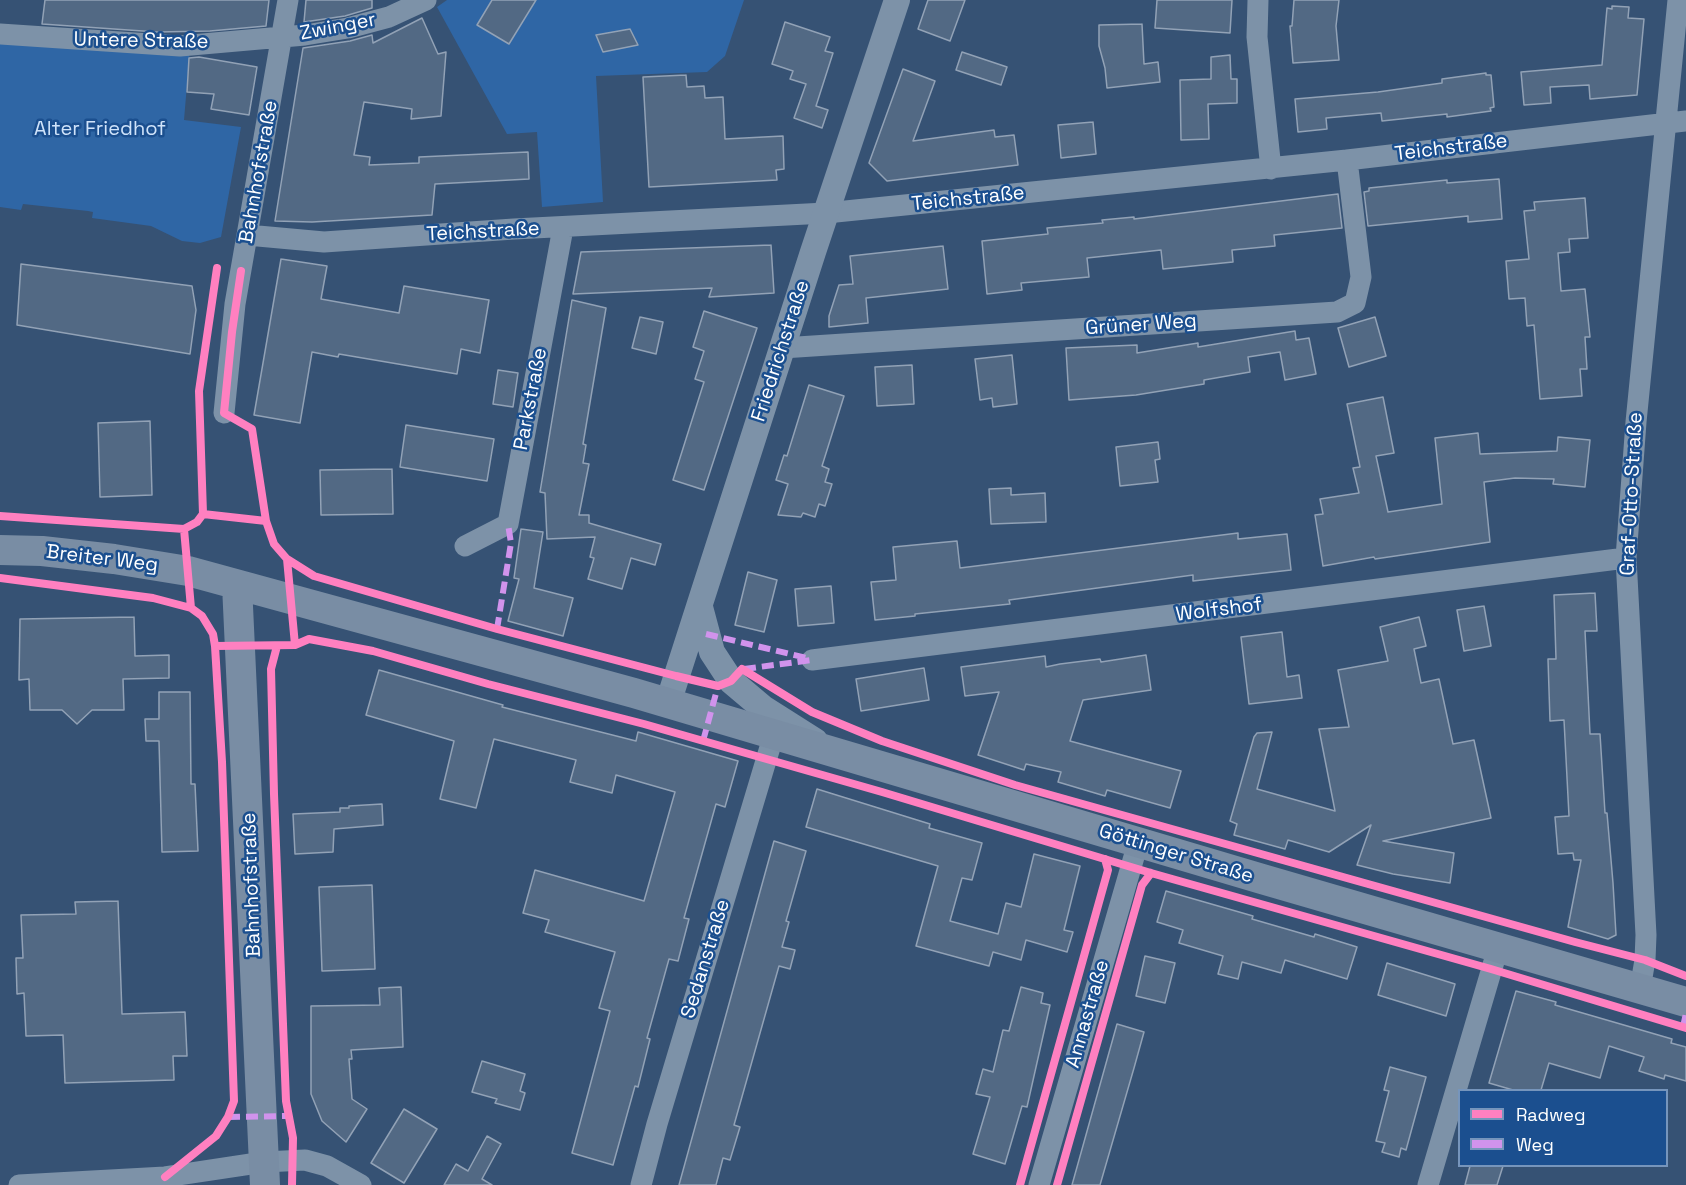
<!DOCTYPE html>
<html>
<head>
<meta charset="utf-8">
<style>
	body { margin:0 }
	#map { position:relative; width:1686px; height:1185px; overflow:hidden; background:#365274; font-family:"Space Grotesk",sans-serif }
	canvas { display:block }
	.legend { position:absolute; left:1458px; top:1089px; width:210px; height:78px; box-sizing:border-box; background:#1b4f8f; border:2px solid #7695bc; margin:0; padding:8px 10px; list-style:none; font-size:18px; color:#fff }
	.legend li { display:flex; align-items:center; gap:12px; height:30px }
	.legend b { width:30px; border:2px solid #7695bc }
</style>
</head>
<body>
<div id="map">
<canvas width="1686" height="1185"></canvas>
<ul class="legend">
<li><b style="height:8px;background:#ff80c0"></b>Radweg</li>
<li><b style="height:8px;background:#d193ec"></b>Weg</li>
</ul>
</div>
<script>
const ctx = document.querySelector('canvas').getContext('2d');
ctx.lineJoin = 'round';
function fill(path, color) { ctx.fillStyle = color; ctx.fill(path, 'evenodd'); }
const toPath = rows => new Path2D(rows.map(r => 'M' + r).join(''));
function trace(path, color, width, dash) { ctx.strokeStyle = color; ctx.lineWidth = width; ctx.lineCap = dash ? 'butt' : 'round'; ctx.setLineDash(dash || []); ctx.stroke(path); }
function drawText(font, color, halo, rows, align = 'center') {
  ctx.font = font + ' "Space Grotesk",sans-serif'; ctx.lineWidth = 5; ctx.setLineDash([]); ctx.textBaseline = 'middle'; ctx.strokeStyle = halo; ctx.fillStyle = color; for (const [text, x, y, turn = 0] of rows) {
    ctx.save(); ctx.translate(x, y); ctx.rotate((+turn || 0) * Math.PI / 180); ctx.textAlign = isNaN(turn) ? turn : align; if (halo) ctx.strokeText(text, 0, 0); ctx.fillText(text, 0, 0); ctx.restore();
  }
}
fill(toPath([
	[447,0,744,0,725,56,707,72,596,76,603,202,542,207,537,132,507,134,437,7],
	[0,44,190,49,184,120,241,127,221,237,200,243,182,241,151,226,92,218,93,212,88,211,23,204,21,210,0,207]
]), '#2f66a5');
const building = toPath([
	[45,0,269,0,266,26,210,31,157,32,42,24,45,0],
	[306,0,372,0,372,8,345,16,304,22,306,0],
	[492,0,536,0,509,44,477,25,492,0],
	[928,0,965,0,950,41,918,29,928,0],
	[1157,0,1232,0,1230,33,1155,28,1157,0],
	[1294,0,1339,0,1336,26,1339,60,1293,63,1290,26,1292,26,1294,0],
	[1612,6,1629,7,1628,18,1644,19,1637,95,1590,99,1589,85,1550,87,1551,103,1524,105,1521,72,1602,65,1607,8,1612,9,1612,6],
	[422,18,438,54,446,52,441,116,411,119,412,109,364,102,354,155,370,157,369,165,419,163,419,157,528,152,529,179,435,184,432,215,312,222,275,221,303,48,350,41,372,35,373,43,422,18],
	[785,22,830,37,825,51,833,53,816,106,828,110,822,128,794,118,806,84,790,79,793,71,772,64,785,22],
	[1142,24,1144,64,1158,62,1160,82,1107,88,1105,68,1099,46,1099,25,1142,24],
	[630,29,638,45,603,52,596,35,630,29],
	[962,52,1007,67,1001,85,956,70,962,52],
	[1230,55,1231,79,1237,79,1237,103,1208,104,1209,139,1181,140,1180,80,1211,79,1211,57,1230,55],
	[199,57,257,67,249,115,211,109,214,94,187,92,189,58,199,57],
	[903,69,935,81,913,141,994,130,995,137,1014,135,1018,165,887,181,869,163,903,69],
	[1486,73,1486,75,1491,75,1494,107,1490,108,1491,111,1447,117,1447,114,1382,121,1381,113,1326,118,1327,129,1298,132,1295,99,1378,92,1442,83,1442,79,1486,73],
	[686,75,687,87,704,86,705,98,723,97,725,139,783,136,784,169,776,170,777,180,649,187,643,77,686,75],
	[1093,122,1096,154,1061,158,1058,125,1093,122],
	[1499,179,1502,219,1468,222,1468,216,1368,226,1364,192,1369,191,1369,188,1447,180,1447,183,1499,179],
	[1338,194,1342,228,1274,235,1275,246,1232,250,1233,262,1163,269,1161,250,1087,258,1089,277,1021,283,1022,290,987,294,982,241,1048,234,1047,228,1103,223,1102,220,1134,217,1134,219,1338,194],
	[1585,198,1588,238,1569,239,1570,252,1558,253,1561,291,1585,289,1590,337,1585,337,1587,369,1580,369,1582,396,1540,399,1534,325,1527,326,1525,298,1509,299,1506,261,1529,259,1524,211,1535,210,1534,202,1585,198],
	[771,245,774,293,709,297,712,288,573,294,581,252,771,245],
	[943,246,948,289,866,298,868,323,829,327,829,316,839,285,853,284,850,256,943,246],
	[281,259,327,266,321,299,399,313,404,286,489,300,480,353,461,349,457,374,339,354,338,357,312,352,300,423,254,415,281,259],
	[21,264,192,286,196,310,190,354,17,325,21,264],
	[572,300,606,308,583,444,586,445,583,463,589,464,579,515,589,515,589,523,661,544,655,565,631,558,622,589,588,579,594,558,590,557,595,537,547,539,545,493,540,492,572,300],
	[704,311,757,328,704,490,673,480,704,382,695,379,704,351,693,347,704,311],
	[640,317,663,322,656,354,632,348,640,317],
	[1375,317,1386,356,1349,367,1338,328,1375,317],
	[1295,331,1296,340,1309,338,1316,374,1285,380,1280,352,1248,357,1250,372,1204,380,1204,384,1136,395,1069,400,1066,348,1137,345,1137,353,1198,343,1198,347,1295,331],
	[1012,355,1017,404,993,407,992,398,980,400,975,359,1012,355],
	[912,365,914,404,877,406,875,367,912,365],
	[498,370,518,373,513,407,493,404,498,370],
	[809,385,844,396,822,466,829,469,825,482,832,484,825,506,819,504,815,517,803,513,801,517,778,515,788,484,776,480,784,455,787,456,809,385],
	[1383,397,1394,453,1376,456,1388,512,1442,504,1435,438,1478,433,1480,454,1557,451,1558,437,1590,440,1585,487,1553,484,1554,479,1515,478,1484,482,1490,542,1375,559,1374,557,1323,566,1315,515,1323,514,1320,499,1359,493,1353,468,1360,467,1347,404,1383,397],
	[150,421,152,495,100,497,98,423,150,421],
	[406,425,494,439,487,481,400,467,406,425],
	[1158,442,1160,459,1155,460,1158,482,1120,486,1116,447,1158,442],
	[392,469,393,514,321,515,320,470,392,469],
	[1011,488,1011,495,1045,493,1046,522,991,524,989,489,1011,488],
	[521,529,543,532,534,588,573,598,563,636,508,621,519,579,514,578,521,529],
	[1238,533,1238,539,1287,534,1291,570,1193,581,1193,575,1009,600,1010,604,915,614,915,616,875,620,871,582,896,580,893,547,957,541,960,568,1238,533],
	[748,572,777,580,764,632,735,625,748,572],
	[831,586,834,623,798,626,795,589,831,586],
	[1595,593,1597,631,1585,631,1590,734,1600,734,1605,813,1607,813,1613,883,1616,935,1608,939,1568,927,1581,860,1574,860,1573,853,1558,854,1555,817,1569,816,1564,720,1550,721,1548,659,1556,659,1554,595,1595,593],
	[1484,606,1491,646,1464,651,1457,610,1484,606],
	[134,617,135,656,169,655,169,678,123,679,124,710,92,710,77,724,62,710,30,710,29,679,19,680,20,619,134,617],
	[1419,617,1426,646,1414,649,1421,683,1439,679,1453,744,1474,740,1491,818,1383,841,1454,853,1450,883,1393,874,1357,865,1371,825,1329,852,1288,840,1285,849,1234,835,1237,824,1230,821,1254,737,1257,733,1272,732,1257,789,1335,811,1319,729,1349,727,1338,670,1388,661,1380,627,1419,617],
	[1282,632,1287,677,1299,675,1302,698,1249,704,1241,637,1282,632],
	[1146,655,1151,690,1083,700,1070,741,1181,771,1170,808,1107,790,1105,796,1058,782,1061,772,1026,764,1024,770,978,755,999,692,965,696,961,667,1045,656,1046,667,1060,664,1100,659,1101,662,1146,655],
	[924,668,929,700,861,711,856,679,924,668],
	[379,670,503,705,502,707,636,741,638,732,738,761,725,807,716,804,684,918,689,919,678,961,669,959,647,1038,650,1039,638,1087,635,1086,613,1165,572,1153,610,1011,599,1008,615,952,545,932,549,920,523,913,535,870,644,901,675,792,616,775,612,793,570,782,576,760,494,739,476,808,440,799,454,741,366,715,379,670],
	[159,692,190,692,191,784,195,784,198,851,162,852,159,741,146,741,145,719,159,719,159,692],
	[817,789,930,824,929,828,982,843,972,880,962,878,950,921,998,934,1006,903,1021,907,1034,854,1080,866,1064,930,1073,932,1067,952,1026,940,1021,960,993,952,989,966,916,946,938,866,806,827,817,789],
	[382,804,383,825,334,829,333,852,295,854,293,814,340,812,340,808,349,808,349,806,382,804],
	[774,841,806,851,786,921,789,922,782,947,795,950,790,969,779,966,734,1125,740,1127,730,1160,723,1158,716,1185,679,1185,774,841],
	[372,885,375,969,322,971,319,887,372,885],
	[1166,891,1253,916,1252,919,1314,937,1315,934,1357,947,1347,979,1285,960,1281,973,1242,962,1238,979,1218,974,1223,956,1179,943,1183,930,1157,922,1166,891],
	[118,901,122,1014,185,1012,187,1056,173,1056,174,1080,65,1083,63,1035,26,1036,24,993,17,994,16,958,23,958,21,915,76,914,75,902,118,901],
	[1145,956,1175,963,1165,1003,1136,996,1145,956],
	[1387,963,1455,984,1446,1016,1378,995,1387,963],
	[401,987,403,1047,351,1050,352,1059,349,1059,352,1099,367,1109,346,1142,322,1121,311,1094,311,1006,380,1005,379,988,401,987],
	[1021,987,1043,993,1041,1003,1050,1005,1027,1107,1022,1106,1005,1164,973,1154,990,1097,976,1094,983,1069,993,1072,1003,1030,1009,1031,1021,987],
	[1516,991,1556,1002,1555,1005,1672,1039,1671,1043,1686,1047,1686,1081,1665,1075,1664,1079,1639,1071,1644,1057,1609,1046,1600,1078,1549,1063,1541,1090,1513,1090,1489,1083,1516,991],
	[1117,1024,1144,1032,1134,1068,1100,1185,1072,1185,1117,1024],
	[482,1061,525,1074,520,1091,525,1093,520,1110,495,1103,497,1099,472,1092,482,1061],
	[1390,1067,1426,1077,1406,1150,1401,1148,1399,1157,1382,1152,1385,1143,1376,1141,1389,1091,1384,1090,1390,1067],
	[404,1109,437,1129,404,1183,371,1163,404,1109],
	[487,1136,501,1144,482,1179,492,1185,444,1185,456,1164,468,1171,487,1136],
	[1470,1166,1503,1166,1497,1185,1465,1185,1470,1166]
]);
fill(building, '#526984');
trace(building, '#92a2b6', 1.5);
trace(toPath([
	[1258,0,1257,37,1271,169],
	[0,34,180,46,305,35,348,28,389,17,426,0],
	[247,235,324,242,514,229,826,213,1347,160,1686,121],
	[782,348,1337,312,1355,303,1361,277,1347,160],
	[224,413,235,304,288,0],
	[465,546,508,524,563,228],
	[812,660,1626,558],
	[1640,989,1645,960,1646,935,1626,558,1636,422,1678,0],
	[19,1185,165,1177,264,1162,305,1160,327,1166,361,1185],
	[641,1185,657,1124,774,734],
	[1039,1185,1138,843],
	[1428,1185,1498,948]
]), '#7d92a8', 21);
trace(toPath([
	[700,607,712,652,731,681,763,708,815,741],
	[668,703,813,252,897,0]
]), '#7d92a8', 26);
trace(toPath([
	[0,550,42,551,114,559,188,571,634,693,1262,879,1686,1002],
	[237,585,265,1185]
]), '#798da4', 30);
trace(toPath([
	[497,629,511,543,508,524],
	[706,634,807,658],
	[744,669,812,660],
	[703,741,718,686],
	[1683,1027,1686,1013],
	[228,1117,289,1116]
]), '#d193ec', 6, [12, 6]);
trace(toPath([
	[241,271,232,332,224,413,252,429,266,521],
	[203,514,199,391,217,268],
	[0,516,184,529],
	[287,559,314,576,497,629,676,676,718,686,731,681,742,669,812,712,882,741,1015,785,1575,942,1645,960,1686,976],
	[0,578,153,598,191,608,202,616,213,634,215,646,295,645,309,639,373,651,488,684,644,724,882,792,1151,873,1491,969,1686,1028],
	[191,608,184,529,197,522,203,514,266,521,274,544,287,559,295,645],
	[277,646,271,669,274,794,286,1101,293,1138,292,1185],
	[165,1177,216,1136,228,1117,234,1101,222,762,215,646],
	[1020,1185,1108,870,1105,859],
	[1057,1185,1142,885,1151,873]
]), '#ff80c0', 8);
drawText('20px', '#fff', '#1b4f8f', [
	["Zwinger",338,27,-11],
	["Untere Straße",141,41,1],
	["Teichstraße",1451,148,-7],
	["Bahnhofstraße",259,172,-80],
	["Teichstraße",968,199,-6],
	["Teichstraße",483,232,-3],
	["Grüner Weg",1141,325,-4],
	["Friedrichstraße",781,351,-72],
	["Parkstraße",531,399,-79],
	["Graf-Otto-Straße",1632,494,-87],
	["Breiter Weg",102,559,7],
	["Wolfshof",1219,610,-7],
	["Göttinger Straße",1176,854,17],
	["Bahnhofstraße",252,885,-92],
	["Sedanstraße",706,959,-73],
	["Annastraße",1088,1014,-74]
]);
drawText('20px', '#cfe3fa', '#1b4f8f', [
	["Alter Friedhof",100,130]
]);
</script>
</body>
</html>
